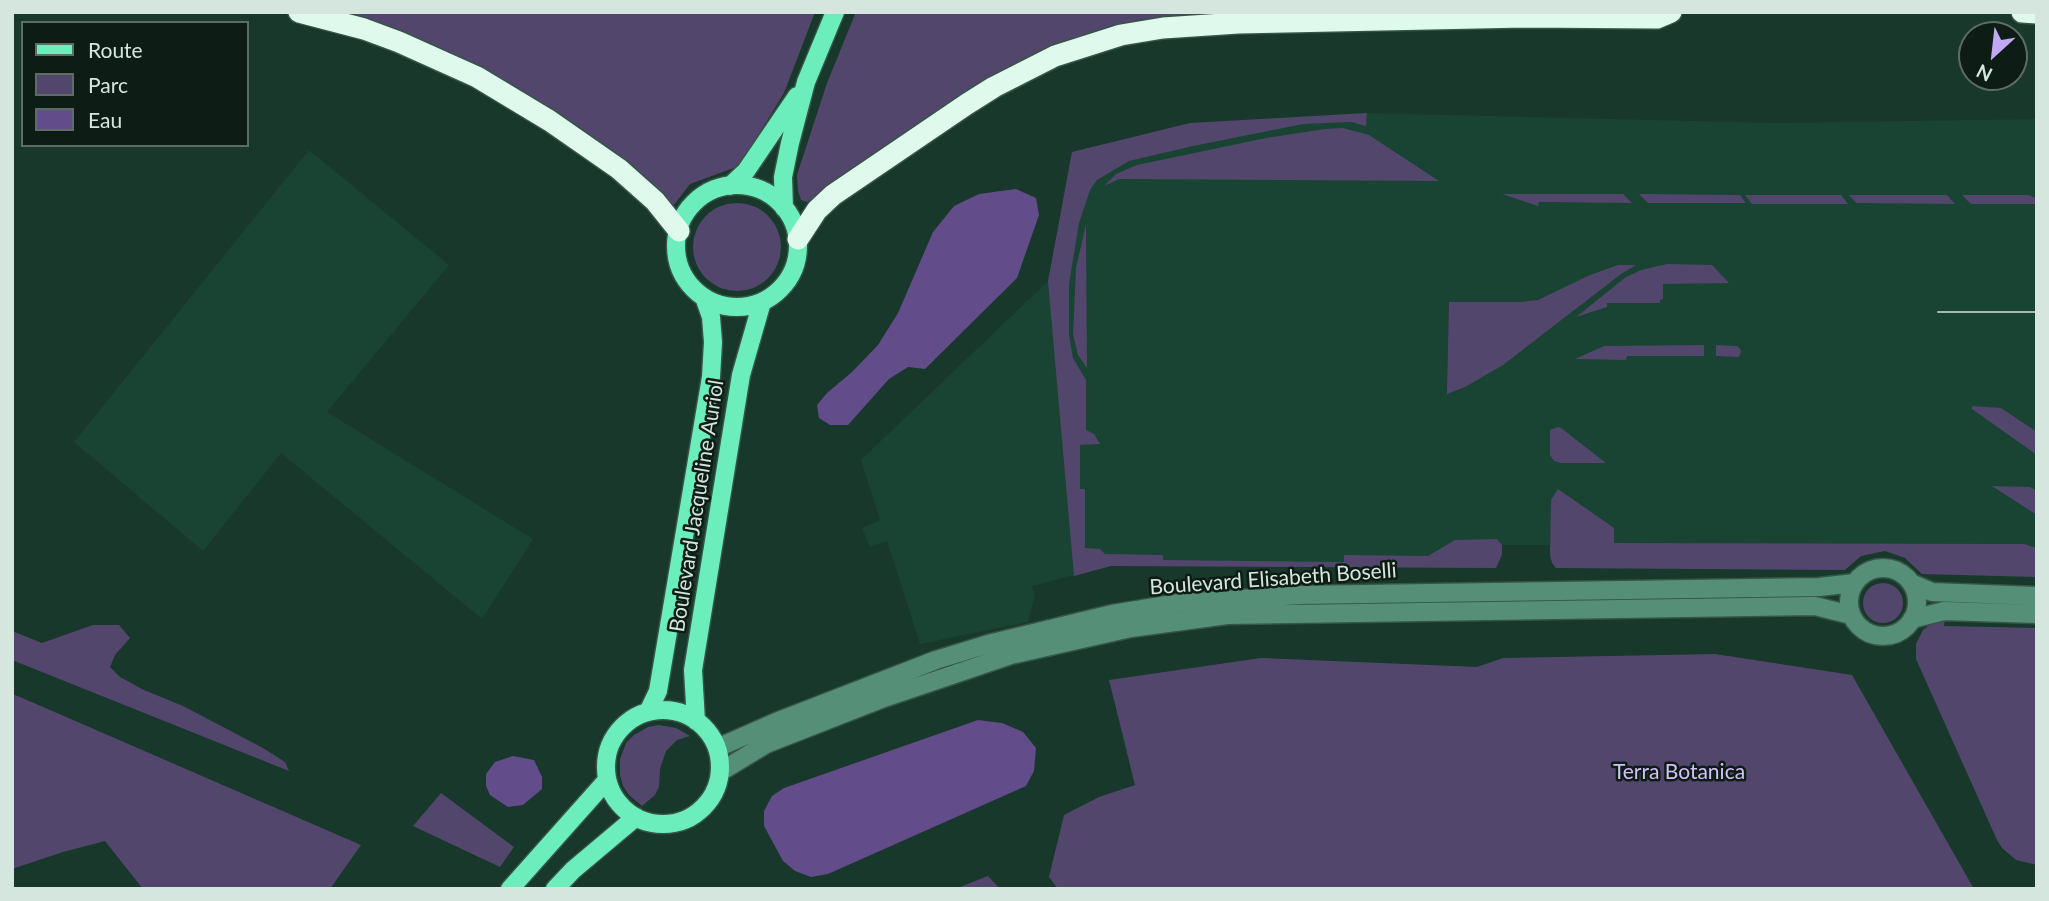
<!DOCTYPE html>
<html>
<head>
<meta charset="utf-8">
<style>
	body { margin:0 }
	#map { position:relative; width:2049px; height:901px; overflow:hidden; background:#18382b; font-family:Lato,sans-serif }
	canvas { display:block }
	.frame { position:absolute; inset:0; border:14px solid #d4e6de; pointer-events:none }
	.legend { position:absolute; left:21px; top:21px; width:228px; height:126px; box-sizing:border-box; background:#0e1c16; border:2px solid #5d6d66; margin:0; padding:9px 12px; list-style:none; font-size:21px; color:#d4e6de }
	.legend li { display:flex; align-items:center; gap:14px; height:35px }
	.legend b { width:35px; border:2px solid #5d6d66 }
	.north { position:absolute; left:1958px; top:21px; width:70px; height:70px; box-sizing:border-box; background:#0e1c16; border:2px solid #5d6d66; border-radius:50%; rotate:207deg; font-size:19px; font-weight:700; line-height:28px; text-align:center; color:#d4e6de }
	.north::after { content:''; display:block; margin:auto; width:24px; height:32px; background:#c1a8f3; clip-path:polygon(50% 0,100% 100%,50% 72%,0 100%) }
</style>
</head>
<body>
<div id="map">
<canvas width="2049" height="901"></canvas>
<div class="frame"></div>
<ul class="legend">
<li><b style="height:9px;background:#6ceebc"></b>Route</li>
<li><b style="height:19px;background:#53466c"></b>Parc</li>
<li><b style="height:19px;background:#624c8a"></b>Eau</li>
</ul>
<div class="north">N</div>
</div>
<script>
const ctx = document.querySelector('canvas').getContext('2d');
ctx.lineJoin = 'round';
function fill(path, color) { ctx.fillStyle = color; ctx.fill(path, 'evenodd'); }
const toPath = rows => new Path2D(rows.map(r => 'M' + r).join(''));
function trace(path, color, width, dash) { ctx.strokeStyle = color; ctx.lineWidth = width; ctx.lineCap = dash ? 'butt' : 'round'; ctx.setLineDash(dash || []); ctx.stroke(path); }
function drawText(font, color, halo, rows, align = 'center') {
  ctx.font = font + ' Lato,sans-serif'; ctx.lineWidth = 5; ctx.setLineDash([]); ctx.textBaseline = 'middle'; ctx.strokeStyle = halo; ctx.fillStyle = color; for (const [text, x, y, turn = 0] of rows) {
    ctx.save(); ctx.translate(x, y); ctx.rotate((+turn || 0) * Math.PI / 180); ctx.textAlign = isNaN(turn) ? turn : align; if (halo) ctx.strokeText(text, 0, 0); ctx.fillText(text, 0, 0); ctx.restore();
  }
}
fill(toPath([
	[1367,113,1777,123,2037,119,2037,577,1922,574,1905,558,1885,551,1861,556,1845,570,1556,568,1550,559,1550,545,1502,545,1502,555,1496,568,1111,566,1032,586,1035,594,1028,622,920,644,887,541,870,547,862,528,880,520,861,460,1048,281,1072,152,1190,123],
	[309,150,449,265,327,412,533,539,482,619,281,453,203,551,74,442]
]), '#194333');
fill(toPath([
	[328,12,815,12,784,93,739,166,690,184,673,206,651,184,580,132],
	[856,12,1267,12,1082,37,807,202,801,200,798,191,797,175,827,83],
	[1367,113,1366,126,1351,122,1303,124,1193,146,1129,161,1097,180,1090,190,1079,223,1069,284,1069,335,1073,358,1086,380,1086,430,1094,434,1100,444,1080,445,1080,489,1085,489,1085,548,1100,549,1105,554,1163,555,1163,560,1344,562,1344,555,1428,556,1455,540,1497,539,1502,545,1502,555,1496,568,1111,566,1074,576,1048,281,1072,152,1190,123],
	[1343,128,1369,135,1439,181,1119,179,1104,186,1116,174,1137,165,1266,138,1325,129],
	[1502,194,1623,194,1632,203,1539,202,1538,206],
	[1639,194,1740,195,1746,203,1648,203],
	[1745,195,1841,195,1848,204,1752,204],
	[1849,195,1947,195,1955,204,1856,203],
	[1962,195,2029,195,2037,199,2037,204,1971,204],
	'693 247a44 44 0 1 1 88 0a44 44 0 1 1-88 0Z',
	[1086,224,1086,236,1087,368,1078,355,1073,335,1076,268],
	[1667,264,1712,265,1729,283,1663,284,1663,299,1660,300,1660,303,1607,303,1607,307,1576,317,1626,277,1641,270],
	[1618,265,1636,265,1621,274,1503,365,1465,387,1447,394,1449,302,1521,302,1538,300,1590,275],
	[1704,345,1704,356,1627,356,1626,360,1575,359,1604,346],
	[1716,345,1737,346,1741,350,1740,355,1738,357,1716,356],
	[1972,406,2001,408,2037,432,2037,455,1972,409],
	[1558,427,1561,428,1606,463,1561,463,1554,461,1550,455,1550,430],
	[1992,486,2030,487,2037,491,2037,515],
	[1558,489,1614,528,1614,543,2024,544,2037,548,2037,577,1922,574,1905,558,1885,551,1861,556,1845,570,1556,568,1552,563,1550,554,1551,500],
	'1863 603a20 20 0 1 1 40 0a20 20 0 1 1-40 0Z',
	[1811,596,1812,598,1575,603,1574,601,1574,599],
	[1945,618,1944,626,2037,628,2037,865,2016,860,2002,848,1997,840,1916,659,1916,644,1923,630,1936,620],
	[93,625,119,625,130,638,115,655,110,667,120,677,144,690,183,706,263,748,285,762,289,771,12,660,12,631,42,643],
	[1715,654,1852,675,1974,889,1058,889,1049,877,1064,815,1099,797,1135,785,1109,680,1261,658,1477,667,1503,658],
	[12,694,20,697,361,845,330,889,143,889,105,841,63,852,12,869],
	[659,725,676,728,690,736,677,740,666,751,660,769,659,787,655,795,642,806,629,795,623,786,620,775,620,759,626,743,634,735,648,727],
	[441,793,514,847,500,867,413,826],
	[988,876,1000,889,955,889]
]), '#53466c');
fill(toPath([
	[1016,189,1036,198,1039,215,1017,278,925,369,908,367,889,379,848,425,830,425,819,418,817,405,827,393,852,372,878,345,898,313,933,232,954,206,979,194],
	[978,720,1002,723,1023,732,1036,748,1034,771,1026,786,828,874,811,877,795,871,783,861,764,826,764,811,772,796,784,788],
	[513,756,534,760,542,777,542,789,523,805,508,807,490,795,486,786,486,774,495,762]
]), '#624c8a');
const minor = toPath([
	'1849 602a34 34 0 1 1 68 0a34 34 0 1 1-68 0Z',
	[1911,583,1932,592,2037,596],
	[1912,619,1944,611,2037,614],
	[717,748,776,722,936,660,988,644,1112,614,1179,603,1300,595,1819,587,1855,583],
	[720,772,766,744,881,699,1011,655,1131,628,1227,615,1815,606,1851,615]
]);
const major = toPath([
	'676 246a61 61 0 1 1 122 0a61 61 0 1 1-122 0Z',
	[730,186,746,171,797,96],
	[784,208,783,177,790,143,806,82,835,12],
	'606 767a57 57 0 1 1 114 0a57 57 0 1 1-114 0Z',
	[648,712,658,691,711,377,713,342,711,317,704,297],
	[696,721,693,670,741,375,762,302],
	[510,889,607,780],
	[555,889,573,870,636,817]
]);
const highway = toPath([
	[299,12,364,29,399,42,477,77,550,121,619,169,655,201,679,231],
	[2022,12,2037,13],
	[798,239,817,210,833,195,967,104,994,87,1055,56,1121,35,1163,28,1238,23,1525,17,1657,18,1671,12]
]);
trace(minor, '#365448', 21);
trace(major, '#365448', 21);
trace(highway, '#365448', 24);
trace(minor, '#558f77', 18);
trace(major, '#6ceebc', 18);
trace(highway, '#dff9ed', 21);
trace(toPath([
	[1938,312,2037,312]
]), '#a4b9b0', 2);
drawText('21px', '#d4e6de', '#0e1c16', [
	["Boulevard Jacqueline Auriol",697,506,-81],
	["Boulevard Elisabeth Boselli",1273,579,-4]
]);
drawText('21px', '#d3c1f8', '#0e1c16', [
	["Terra Botanica",1679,772]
]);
</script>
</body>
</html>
